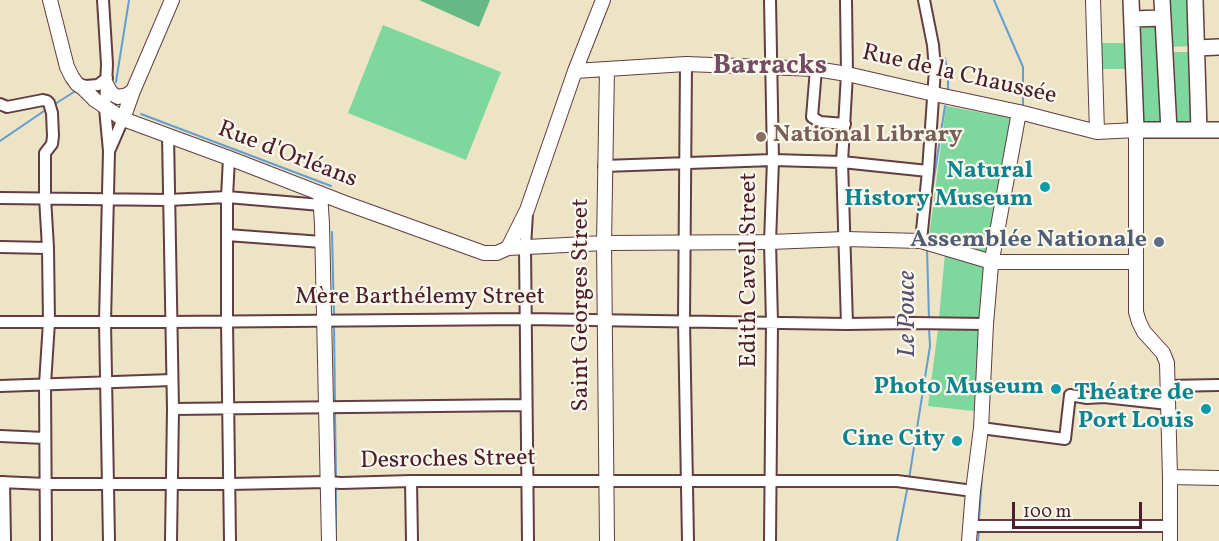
<!DOCTYPE html>
<html>
<head>
<meta charset="utf-8">
<style>
	body { margin:0 }
	#map { position:relative; width:1219px; height:541px; overflow:hidden; background:#ece4c4; font-family:Vollkorn,serif }
	canvas { display:block }
	.scale { position:absolute; left:1012px; top:502px; width:130px; height:27px; box-sizing:border-box; border:3px solid #4a1f2b; border-top:0; padding-left:8px; font-size:18px; line-height:21px; white-space:nowrap; color:#4a1f2b; -webkit-text-stroke:4px #fbf7ec; paint-order:stroke }
</style>
</head>
<body>
<div id="map">
<canvas width="1219" height="541"></canvas>
<div class="scale">100 m</div>
</div>
<script>
const ctx = document.querySelector('canvas').getContext('2d');
ctx.lineJoin = 'round';
function fill(path, color) { ctx.fillStyle = color; ctx.fill(path, 'evenodd'); }
const toPath = rows => new Path2D(rows.map(r => 'M' + r).join(''));
function trace(path, color, width, dash) { ctx.strokeStyle = color; ctx.lineWidth = width; ctx.lineCap = dash ? 'butt' : 'round'; ctx.setLineDash(dash || []); ctx.stroke(path); }
function drawText(font, color, halo, rows, align = 'center') {
  ctx.font = font + ' Vollkorn,serif'; ctx.lineWidth = 4.5; ctx.setLineDash([]); ctx.textBaseline = 'middle'; ctx.strokeStyle = halo; ctx.fillStyle = color; for (const [text, x, y, turn = 0] of rows) {
    ctx.save(); ctx.translate(x, y); ctx.rotate((+turn || 0) * Math.PI / 180); ctx.textAlign = isNaN(turn) ? turn : align; if (halo) ctx.strokeText(text, 0, 0); ctx.fillText(text, 0, 0); ctx.restore();
  }
}
fill(toPath([
	[1165,0,1193,0,1196,46,1167,47],
	[1160,21,1167,126,1139,127,1135,22],
	[383,25,501,72,466,160,348,113],
	[1101,43,1126,43,1126,69,1101,69],
	[1168,52,1195,52,1195,124,1172,126],
	[946,106,1011,118,989,255,929,237],
	[945,253,987,265,981,320,939,318],
	[980,328,974,411,928,406,938,329]
]), '#7ed89e');
fill(toPath([
	[419,0,490,0,479,27]
]), '#66b885');
trace(toPath([
	[994,0,1023,67,1023,108],
	[945,58,948,73,948,89],
	[116,82,129,0],
	[55,104,77,90],
	[141,114,331,186],
	[0,141,47,109],
	[929,211,945,106],
	[332,232,334,316],
	[927,238,929,217],
	[927,248,929,319],
	[334,325,335,403],
	[335,412,336,478],
	[909,479,930,346,929,328],
	[336,487,336,541],
	[979,521,982,476],
	[897,541,908,485],
	[978,541,979,531]
]), '#639ed3', 2);
const street = toPath([
	[103,0,107,64,105,108,109,151,105,322,109,541],
	[846,0,847,74,842,162,847,324],
	[686,64,684,321,688,541],
	[816,69,812,117,820,122,845,124],
	[77,84,86,86,98,85,107,78],
	[0,104,7,107,43,100,47,101,49,103,52,113,53,136,52,144,45,153,45,197,48,248,49,322,45,384,46,541],
	[168,135,173,409,171,541],
	[110,149,123,119],
	[229,158,227,197,227,321,230,541],
	[604,166,773,160,842,162,928,171],
	[0,198,169,200,227,197,321,205],
	[527,213,525,247,528,541],
	[227,235,322,242],
	[921,241,928,171,935,69,933,45,924,0],
	[0,247,48,248],
	[0,322,170,322,526,319,847,324,912,323,986,324],
	[0,386,172,380],
	[1168,386,1219,385],
	[173,409,526,405],
	[981,428,1065,439,1070,395,1087,398,1104,397,1168,404],
	[0,436,45,438],
	[411,481,412,541],
	[0,482,46,484,229,484,327,482,341,483,411,481,897,481,973,491],
	[4,482,5,541],
	[970,526,1171,526],
	[770,541,772,322,770,242,773,160,770,0]
]);
const secondary = toPath([
	[50,0,67,67,72,77,77,84,83,88,95,100,123,119,229,158,345,203,484,253,497,253,508,248,604,243,770,242,845,239,921,241,992,262,1136,262],
	[1093,0,1097,132],
	[575,71,686,64,816,69,847,74,934,94,1019,112,1097,132,1136,130,1136,312,1139,322,1144,332,1163,353,1167,363,1170,477,1170,541],
	[106,84,111,93,118,97,127,95,133,91],
	[123,119,133,91,172,0],
	[320,193,322,224,329,541],
	[508,248,527,210,575,71,603,0],
	[1170,477,1219,478],
	[607,541,604,243,607,69],
	[969,541,973,491,981,428,986,324,991,265,1019,112]
]);
const primary = toPath([
	[1131,0,1136,130,1219,130],
	[1162,0,1169,130],
	[1195,0,1199,130],
	[1132,19,1163,18],
	[1197,48,1219,47]
]);
trace(street, '#623d42', 14);
trace(secondary, '#623d42', 16);
trace(primary, '#623d42', 18);
trace(street, '#fff', 10);
trace(secondary, '#fff', 14);
trace(primary, '#fff', 15);
for (const [x, y, r, color] of [
	[761,137,6,"#8d6e63"],
	[1045,187,6,"#0f9aa8"],
	[1159,242,6,"#5c6f8a"],
	[1056,389,6,"#0f9aa8"],
	[1206,409,6,"#0f9aa8"],
	[957,441,6,"#0f9aa8"]
]) { const dot = new Path2D(); dot.arc(x, y, r, 0, 2 * Math.PI); ctx.fillStyle = color; ctx.fill(dot); trace(dot, '#fbf7ec', 2); }
drawText('24px', '#4a1f2b', '#fbf7ec', [
	["Rue de la Chaussée",959,76,13],
	["Rue d'Orléans",287,156,21],
	["Edith Cavell Street",751,270,-90],
	["Mère Barthélemy Street",420,299],
	["Saint Georges Street",583,305,-90],
	["Desroches Street",448,461,-1]
]);
drawText('bold 24px', '#785e54', '#fbf7ec', [
	["National Library",773,137]
], 'left');
drawText('bold 24px', '#0d838f', '#fbf7ec', [
	["Natural",1033,173],
	["History Museum",1033,201],
	["Photo Museum",1044,389],
	["Théatre de",1194,395],
	["Port Louis",1194,423],
	["Cine City",945,441]
], 'right');
drawText('bold 24px', '#4e5e75', '#fbf7ec', [
	["Assemblée Nationale",1147,242]
], 'right');
drawText('italic 26px', '#54526e', '#fbf7ec', [
	["Le Pouce",909,314,-90]
]);
drawText('bold 27px', '#724a62', '#fbf7ec', [
	["Barracks",770,68]
]);
</script>
</body>
</html>
